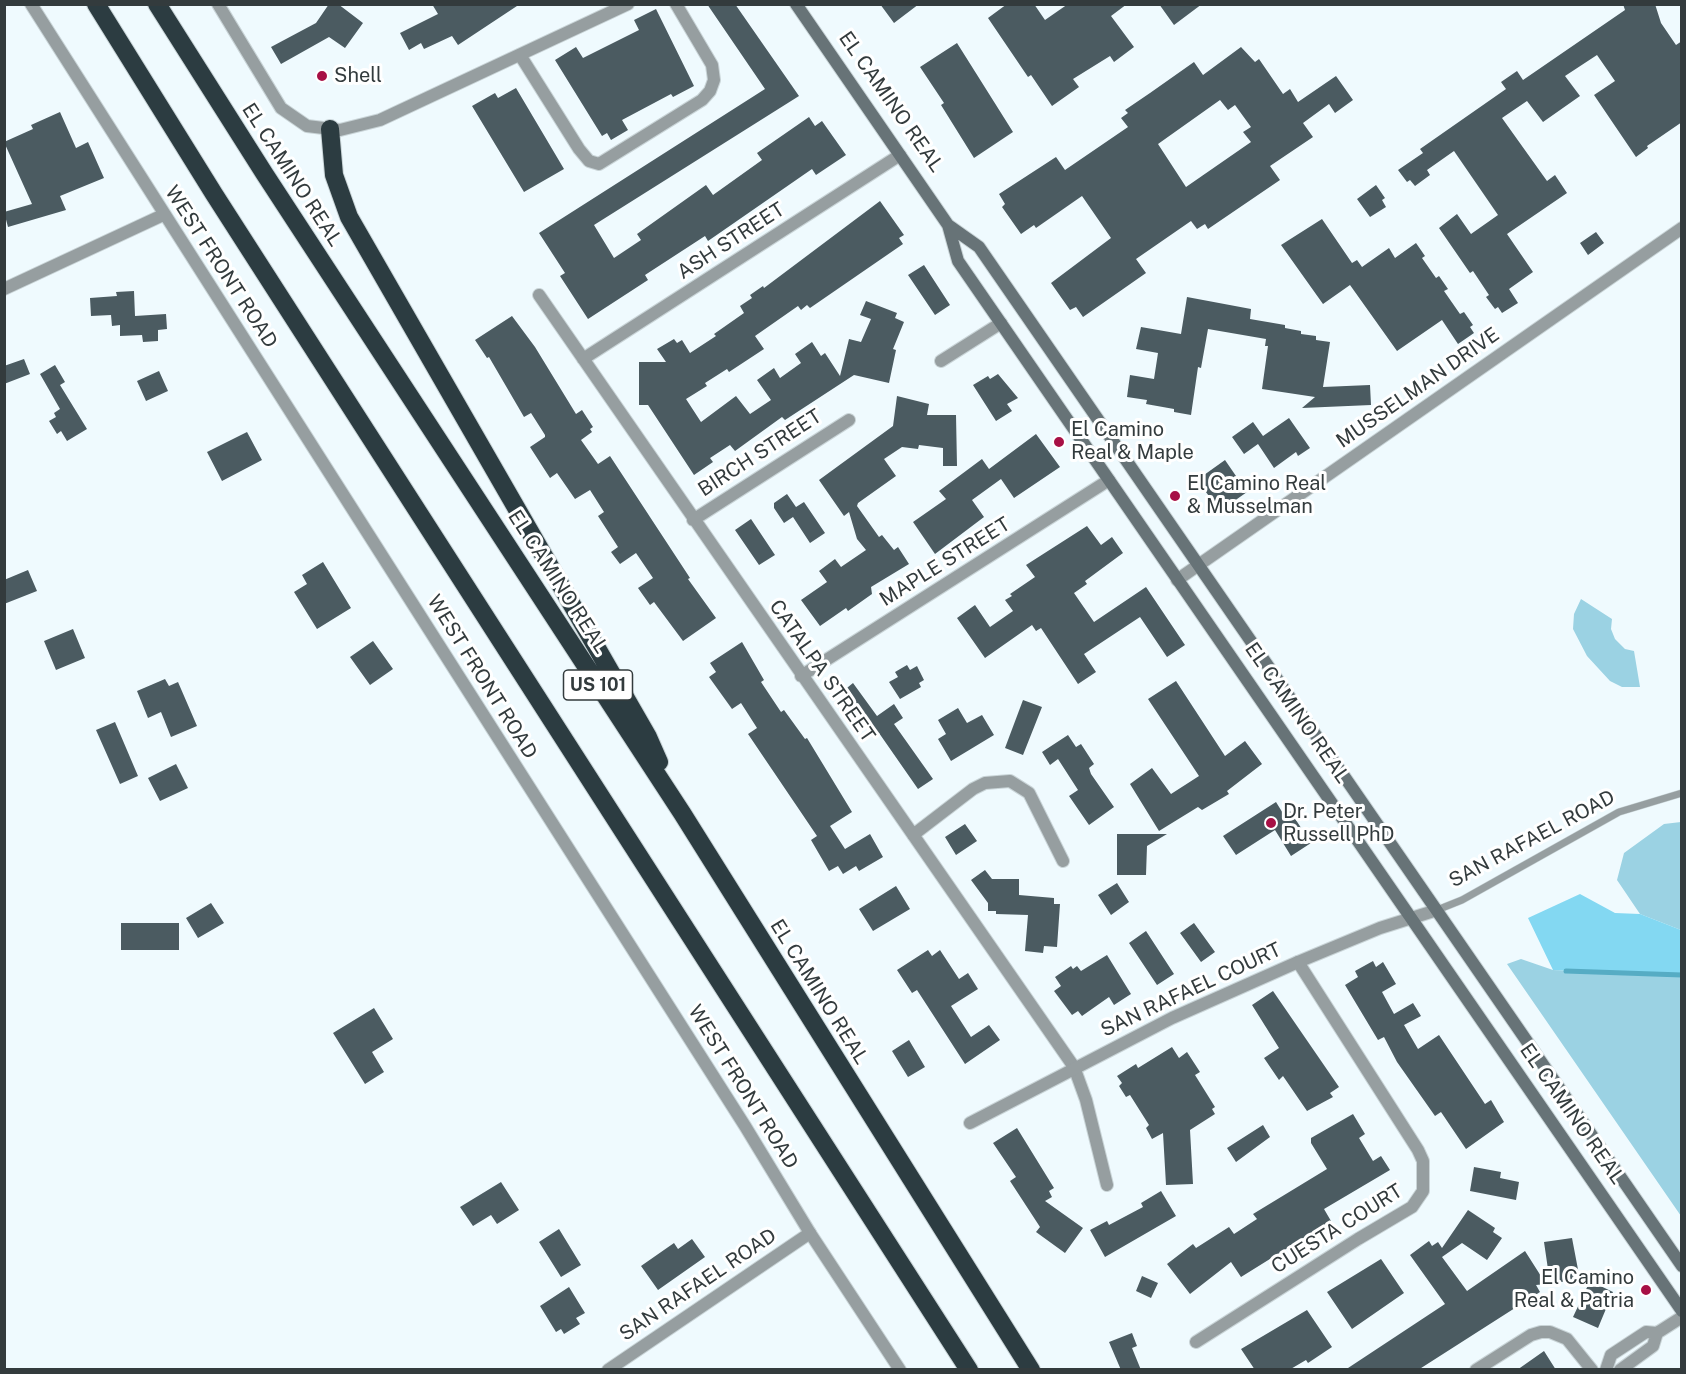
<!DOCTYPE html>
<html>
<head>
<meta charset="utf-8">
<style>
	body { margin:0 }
	#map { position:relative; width:1686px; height:1374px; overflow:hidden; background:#effafe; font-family:"Public Sans",sans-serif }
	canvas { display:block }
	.frame { position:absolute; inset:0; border:6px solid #333b3d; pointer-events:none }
</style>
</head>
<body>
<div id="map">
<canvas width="1686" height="1374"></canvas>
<div class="frame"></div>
</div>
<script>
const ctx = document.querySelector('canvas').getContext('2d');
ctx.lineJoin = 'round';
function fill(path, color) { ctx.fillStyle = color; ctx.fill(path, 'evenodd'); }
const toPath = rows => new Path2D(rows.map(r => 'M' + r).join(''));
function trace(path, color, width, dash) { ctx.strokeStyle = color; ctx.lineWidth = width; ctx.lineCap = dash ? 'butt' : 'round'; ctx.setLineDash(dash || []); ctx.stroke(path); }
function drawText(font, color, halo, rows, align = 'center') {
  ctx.font = font + ' "Public Sans",sans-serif'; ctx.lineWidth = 6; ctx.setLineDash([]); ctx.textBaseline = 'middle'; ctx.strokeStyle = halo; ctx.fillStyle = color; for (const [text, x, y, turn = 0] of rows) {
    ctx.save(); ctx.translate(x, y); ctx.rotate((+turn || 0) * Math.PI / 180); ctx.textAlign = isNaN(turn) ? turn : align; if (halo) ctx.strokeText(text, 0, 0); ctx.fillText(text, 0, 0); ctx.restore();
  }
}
fill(toPath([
	[1581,599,1612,619,1611,629,1615,639,1625,649,1634,651,1640,687,1622,687,1610,681,1587,656,1573,629,1574,614],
	[1681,822,1682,822,1681,930,1640,914,1617,880,1624,853,1664,824],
	[1521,959,1553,970,1681,975,1681,1216,1507,964]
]), '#9bd2e3');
fill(toPath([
	[1580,894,1615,913,1640,914,1681,930,1681,975,1553,970,1528,918]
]), '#83d8f2');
trace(toPath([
	[1566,971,1682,975]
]), '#56acc4', 5);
fill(toPath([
	[329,4,338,4,363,23,345,48,329,37,281,64,271,47,316,23],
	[432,4,520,4,458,45,452,36,424,49,421,43,409,50,400,33,438,14],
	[707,4,735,4,799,96,594,225,614,258,641,240,637,234,706,185,713,195,762,160,757,153,809,117,815,126,822,121,846,155,816,175,812,169,708,241,705,236,645,275,648,280,588,319,560,276,565,273,539,233,765,89],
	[880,4,919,4,894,23],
	[1007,4,1034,4,1045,20,1068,4,1127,4,1111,16,1134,47,1114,62,1110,56,1073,79,1079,87,1052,106,1031,75,1028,77,988,18],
	[1159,4,1202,4,1174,25],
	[1623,4,1655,4,1661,23,1676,45,1682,41,1682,122,1647,146,1648,148,1636,157,1594,95,1615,81,1597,55,1565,76,1580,96,1543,122,1527,101,1502,118,1547,181,1555,175,1567,193,1507,234,1533,272,1509,289,1518,303,1502,313,1498,307,1495,309,1486,297,1489,295,1473,271,1470,273,1439,228,1457,214,1471,234,1498,215,1454,151,1427,170,1430,175,1415,186,1410,180,1407,182,1398,170,1423,153,1420,149,1506,89,1501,82,1517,71,1523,80,1625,10],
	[656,9,694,86,673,97,671,94,622,120,628,130,611,140,607,133,602,136,555,60,576,47,583,58,639,30,634,20],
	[957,43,1013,132,974,158,941,105,944,103,920,67],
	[1241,47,1255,62,1259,59,1283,94,1290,89,1298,102,1336,76,1353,100,1335,113,1329,104,1303,123,1313,137,1270,166,1280,180,1208,229,1205,224,1197,229,1191,221,1136,259,1146,273,1083,317,1076,307,1070,310,1051,283,1111,238,1082,196,1036,228,1034,225,1021,234,1002,207,1005,204,999,194,1056,157,1065,170,1128,127,1121,118,1128,113,1125,110,1150,93,1194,62,1203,75],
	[1220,100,1228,110,1235,105,1251,127,1243,132,1251,142,1186,187,1158,144],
	[516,88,564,169,524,192,472,106,495,93,498,98],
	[60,112,76,148,88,142,104,178,60,196,66,210,8,227,4,212,32,204,4,142,33,129,31,125],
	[1376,185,1385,198,1382,200,1386,207,1370,217,1357,199],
	[880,201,904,235,899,238,903,244,810,308,807,305,801,310,798,306,755,336,764,349,729,372,727,369,705,383,707,386,686,399,701,422,736,396,750,414,771,400,757,380,774,368,780,378,801,363,795,354,812,342,821,356,825,353,840,376,849,339,861,342,871,319,860,315,866,301,897,313,895,318,904,322,893,349,896,350,889,383,854,375,785,420,782,417,735,451,730,445,710,458,713,462,694,475,648,405,639,405,639,362,666,362,657,349,674,339,677,343,682,340,690,353,716,336,714,334,744,313,740,306,752,298,750,295,763,286,764,288],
	[1322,219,1352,263,1357,260,1362,267,1389,248,1395,258,1416,243,1425,256,1422,258,1436,278,1439,276,1448,289,1444,291,1460,314,1464,312,1473,325,1470,327,1474,333,1458,344,1442,320,1397,351,1350,285,1323,304,1281,245],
	[1596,232,1604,243,1588,255,1580,243],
	[924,265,950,305,935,315,908,275],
	[134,291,135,316,166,314,167,329,158,330,158,341,143,342,142,335,120,336,120,325,112,326,111,315,91,316,90,298,117,296,116,292],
	[1187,297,1251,309,1250,319,1285,325,1285,328,1301,331,1301,334,1316,336,1316,340,1330,342,1323,387,1370,385,1371,405,1302,408,1315,397,1262,389,1268,346,1265,346,1266,339,1208,329,1201,368,1198,367,1191,415,1174,412,1174,409,1146,404,1147,400,1127,397,1130,375,1154,379,1158,353,1136,349,1141,327,1181,334],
	[512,316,535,347,576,414,582,410,593,427,590,429,592,432,581,440,598,464,610,456,690,578,688,579,716,618,683,641,654,602,650,605,638,588,653,578,636,553,620,564,611,552,618,547,598,516,604,512,590,490,575,499,557,473,550,478,530,447,545,437,545,435,531,413,524,417,489,357,487,358,475,340],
	[24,359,30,374,4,384,4,366],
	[55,365,65,382,60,385,87,429,67,441,61,431,57,434,49,421,56,417,54,413,60,409,40,374],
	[159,371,168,391,146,401,137,381],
	[998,374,1018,398,1007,404,1012,411,996,421,973,385,988,376,990,379],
	[897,396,929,404,927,415,956,415,957,466,943,466,943,448,919,445,918,449,902,447,884,459,896,476,858,503,857,506,879,537,882,535,894,550,898,547,909,564,871,587,872,594,848,611,846,608,820,626,801,600,827,582,819,571,835,559,841,567,866,550,857,539,849,512,844,516,819,480,893,426],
	[1289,418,1310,448,1298,456,1296,452,1274,468,1258,444,1244,454,1232,437,1253,422,1263,436],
	[247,432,262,460,222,481,207,452],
	[1036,434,1060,467,1014,498,1001,479,972,500,984,517,935,554,913,522,946,499,939,491,982,459,989,469],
	[1225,460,1247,492,1220,511,1197,480],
	[787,494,796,507,804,502,825,533,810,543,793,517,784,523,774,508,774,503],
	[751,519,775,555,759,565,735,530],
	[1087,526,1101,545,1112,537,1123,553,1085,581,1087,584,1074,593,1094,622,1146,587,1185,645,1167,657,1140,617,1084,654,1096,672,1078,684,1041,628,1036,631,1032,625,985,658,957,618,975,605,990,627,1013,611,1005,600,1012,596,1010,594,1035,577,1026,565],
	[323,562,351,608,317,629,294,592,307,584,302,575],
	[28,570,37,591,4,604,4,580],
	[73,629,85,658,56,670,44,641],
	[373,641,393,669,370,685,350,657],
	[742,642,764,680,761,682,781,712,784,710,805,739,807,738,852,812,830,826,845,849,870,834,883,857,859,871,856,866,843,874,838,866,829,871,811,840,817,836,748,734,757,728,741,703,732,709,709,677,716,672,710,663],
	[907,665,910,670,917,666,924,680,919,683,921,687,900,699,889,682,898,677,895,672],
	[165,679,169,686,178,682,197,726,171,737,161,712,148,718,137,691],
	[1176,681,1225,756,1245,741,1262,764,1227,791,1229,794,1202,810,1198,807,1159,831,1130,784,1152,768,1171,794,1199,776,1148,699],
	[853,683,877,716,894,704,903,718,894,724,933,779,918,789,879,733,874,737,842,692],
	[1023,700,1042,707,1023,755,1005,748],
	[958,708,967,723,982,715,994,735,951,761,938,739,946,734,938,720],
	[115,722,138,776,120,784,96,730],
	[1068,735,1076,747,1081,744,1094,764,1089,768,1091,774,1114,807,1089,825,1069,796,1078,790,1058,759,1050,765,1042,752],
	[176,764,188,788,160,801,148,778],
	[1276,802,1284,815,1290,811,1311,843,1291,856,1275,830,1236,855,1223,836],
	[965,824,977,841,956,855,945,837],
	[1117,834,1167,834,1147,846,1146,875,1117,875],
	[985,870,992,879,1019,879,1019,895,1054,898,1054,904,1060,904,1057,947,1044,946,1043,953,1025,951,1028,915,996,914,996,911,988,911,988,903,971,880],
	[1117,883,1129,902,1111,915,1098,895],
	[896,886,910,909,873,931,859,909],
	[211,903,224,923,198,938,186,918],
	[121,923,179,923,179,950,121,950],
	[1194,923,1215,952,1201,962,1180,933],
	[1146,931,1174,974,1157,985,1129,943],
	[928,950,932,956,940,950,959,979,968,973,978,989,951,1006,971,1037,989,1025,1000,1040,965,1064,917,990,912,993,897,970],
	[1107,955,1131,994,1114,1005,1109,997,1082,1016,1078,1011,1072,1015,1054,991,1061,986,1055,977,1071,966,1073,969,1077,966,1081,971],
	[1373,961,1376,967,1383,962,1396,984,1382,992,1394,1014,1413,1003,1421,1016,1404,1025,1418,1049,1439,1035,1485,1104,1491,1100,1504,1122,1466,1149,1441,1112,1435,1116,1397,1062,1384,1037,1378,1040,1345,985,1358,977,1355,971],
	[1273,991,1339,1087,1330,1093,1333,1097,1307,1111,1283,1076,1279,1080,1264,1058,1279,1048,1252,1005],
	[374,1008,393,1039,372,1052,384,1072,365,1084,333,1033],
	[909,1040,925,1067,908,1077,892,1051],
	[1172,1047,1179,1058,1187,1052,1200,1072,1195,1075,1215,1107,1212,1109,1215,1114,1190,1130,1193,1184,1166,1185,1163,1133,1152,1139,1146,1128,1149,1125,1130,1095,1126,1097,1119,1086,1122,1083,1117,1076,1136,1064,1138,1068],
	[1353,1114,1365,1134,1359,1138,1373,1161,1381,1156,1390,1170,1324,1209,1331,1221,1241,1277,1231,1262,1190,1294,1167,1264,1193,1244,1196,1248,1229,1227,1234,1234,1257,1219,1253,1214,1327,1169,1311,1143,1311,1138],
	[1263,1125,1270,1137,1236,1162,1227,1148],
	[1017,1128,1054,1188,1049,1191,1052,1197,1045,1201,1083,1228,1065,1253,1036,1232,1040,1227,1010,1181,1016,1177,993,1143],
	[1474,1167,1501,1172,1500,1178,1519,1182,1516,1200,1470,1191],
	[501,1182,519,1210,497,1224,491,1215,473,1226,460,1207],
	[1161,1191,1176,1216,1105,1257,1090,1230,1107,1221,1109,1225,1143,1207,1141,1203],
	[1468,1210,1495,1228,1493,1232,1502,1238,1487,1260,1462,1243,1442,1257,1467,1291,1525,1251,1546,1284,1536,1285,1540,1292,1418,1370,1345,1370,1445,1304,1410,1255,1429,1241,1432,1246,1438,1242,1442,1248],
	[559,1229,581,1265,561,1277,539,1242],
	[1572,1238,1580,1280,1550,1283,1544,1242],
	[692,1239,705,1257,658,1290,641,1266,674,1243,678,1249],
	[1381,1259,1404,1293,1352,1329,1327,1292],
	[1142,1276,1158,1283,1151,1298,1136,1291],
	[1590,1281,1613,1292,1598,1328,1573,1317],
	[569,1287,585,1313,576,1318,580,1324,564,1334,561,1329,556,1332,540,1306],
	[1307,1310,1332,1347,1308,1363,1306,1360,1289,1370,1255,1370,1241,1349],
	[1132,1333,1137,1346,1132,1348,1141,1370,1121,1370,1109,1342],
	[1544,1351,1556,1370,1517,1370]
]), '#4b5b61');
const service = toPath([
	[1437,910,1462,900,1619,812,1682,793]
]);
const minor = toPath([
	[520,55,579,149,589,161,599,164,702,100,710,91,714,80,712,65,676,4],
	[539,295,1074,1067,1086,1100,1107,1185],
	[583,359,900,155],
	[941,361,1001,323],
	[693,520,849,420],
	[1177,580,1682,228],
	[801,676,1109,480],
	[913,835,973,789,985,783,1010,781,1029,793,1063,861],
	[1196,1342,1358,1239,1412,1207,1423,1191,1423,1161,1418,1150,1298,962],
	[608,1370,810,1233],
	[1476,1370,1531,1335,1541,1332,1550,1332,1567,1339,1592,1370],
	[1606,1370,1611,1355,1646,1332,1657,1333,1682,1317],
	[1620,1370,1653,1346,1657,1333]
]);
const tertiary = toPath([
	[31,4,745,1126,810,1233,900,1370],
	[218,4,281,108,307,126,340,130,380,120,628,4],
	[4,289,163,215],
	[970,1123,1172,1018,1298,962,1380,928,1437,910]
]);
const secondary = toPath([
	[796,4,948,225,979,247,1682,1266],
	[948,225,958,261,1682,1311]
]);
const motorway = toPath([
	[96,4,214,194,969,1370],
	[157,4,264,173,682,813,1031,1370],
	[330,129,334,175,349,217,648,737,659,762]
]);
trace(service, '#c9d4d7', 8);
trace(minor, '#c9d4d7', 14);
trace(tertiary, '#c9d4d7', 14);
trace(secondary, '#c9d4d7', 14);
trace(motorway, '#c9d4d7', 20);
trace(service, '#969ea0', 7);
trace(minor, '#969ea0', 12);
trace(tertiary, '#969ea0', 12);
trace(secondary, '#677377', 12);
trace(motorway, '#2c3c41', 18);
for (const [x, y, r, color] of [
	[322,76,6,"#a71045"],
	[1059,442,6,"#a71045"],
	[1175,496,6,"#a71045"],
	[1271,823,6,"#a71045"],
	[1646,1290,6,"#a71045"]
]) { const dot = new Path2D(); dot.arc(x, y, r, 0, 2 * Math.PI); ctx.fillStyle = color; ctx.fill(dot); trace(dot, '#fff', 2); }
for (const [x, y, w] of [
	[598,685,69]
]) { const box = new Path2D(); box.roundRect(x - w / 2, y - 15, w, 30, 4.5); ctx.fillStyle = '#fff'; ctx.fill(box); trace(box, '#333b3d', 1.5); }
drawText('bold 18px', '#333b3d', null, [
	["US 101",598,685]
]);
drawText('20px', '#333b3d', '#fff', [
	["Shell",334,76],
	["El Camino",1071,430],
	["Real & Maple",1071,453],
	["El Camino Real",1187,484],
	["& Musselman",1187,507],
	["Dr. Peter",1283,812],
	["Russell PhD",1283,835],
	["El Camino",1634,1278,"right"],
	["Real & Patria",1634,1301,"right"]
], 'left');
drawText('20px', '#333b3d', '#fff', [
	["EL CAMINO REAL",891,102,55],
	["EL CAMINO REAL",292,175,57],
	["ASH STREET",731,241,-33],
	["WEST FRONT ROAD",221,267,57],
	["MUSSELMAN DRIVE",1418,388,-35],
	["BIRCH STREET",760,453,-33],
	["MAPLE STREET",945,562,-32],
	["EL CAMINO REAL",558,582,57],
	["CATALPA STREET",822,671,55],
	["WEST FRONT ROAD",482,677,58],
	["EL CAMINO REAL",1297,713,55],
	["SAN RAFAEL ROAD",1532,839,-28],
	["SAN RAFAEL COURT",1191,990,-25],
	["EL CAMINO REAL",819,992,58],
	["WEST FRONT ROAD",743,1087,58],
	["EL CAMINO REAL",1572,1114,55],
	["CUESTA COURT",1337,1229,-32],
	["SAN RAFAEL ROAD",698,1285,-34]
]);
</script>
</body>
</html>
